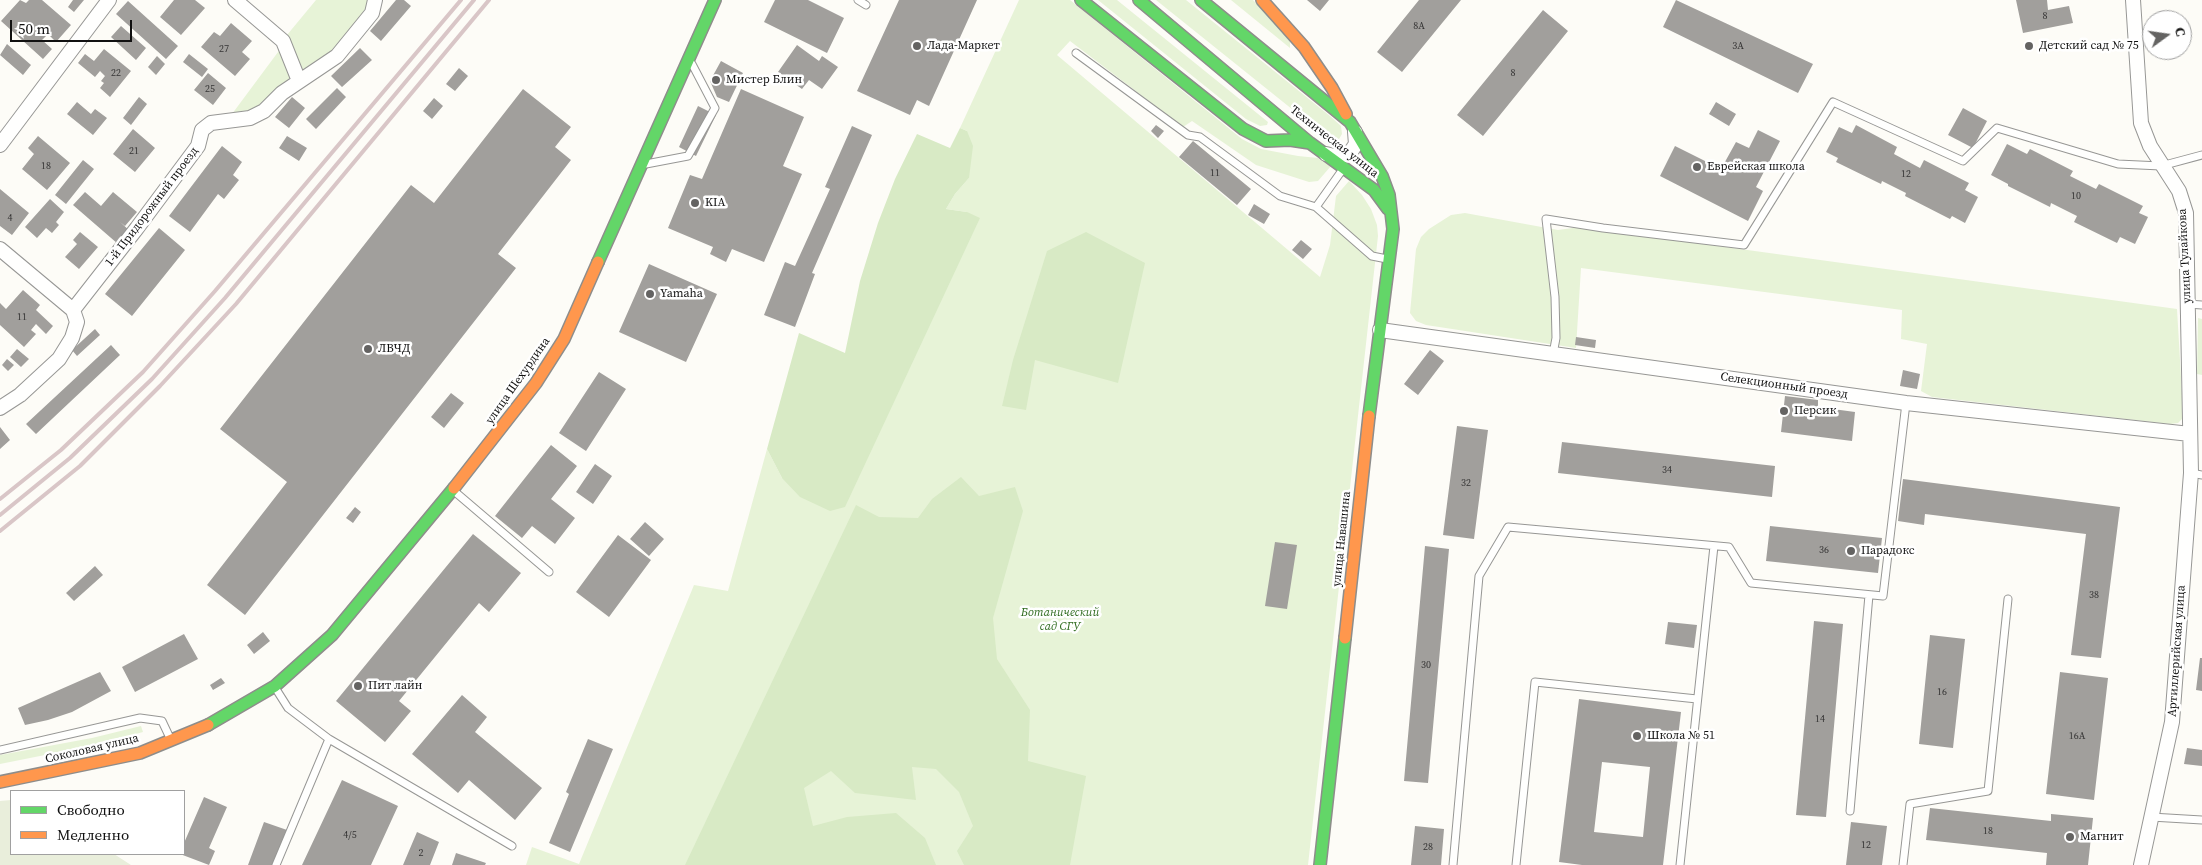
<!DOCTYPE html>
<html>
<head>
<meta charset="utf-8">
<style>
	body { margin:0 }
	#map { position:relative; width:2202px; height:865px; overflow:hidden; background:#fdfcf7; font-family:"Source Serif 4",serif }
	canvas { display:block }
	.legend { position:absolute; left:10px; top:790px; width:175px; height:65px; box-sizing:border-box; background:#fff; border:1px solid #a0a0a0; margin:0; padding:6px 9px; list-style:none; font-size:15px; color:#111 }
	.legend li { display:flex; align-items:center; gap:10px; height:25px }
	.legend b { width:25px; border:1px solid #a0a0a0 }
	.north { position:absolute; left:2142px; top:10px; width:50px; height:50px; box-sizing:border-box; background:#fff; border:1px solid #a0a0a0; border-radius:50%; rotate:76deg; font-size:14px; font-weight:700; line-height:20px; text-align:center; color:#111 }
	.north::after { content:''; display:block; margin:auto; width:18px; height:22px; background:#646362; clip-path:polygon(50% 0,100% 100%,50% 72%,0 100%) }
	.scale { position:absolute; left:10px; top:20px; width:122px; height:22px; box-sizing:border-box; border:2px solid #111; border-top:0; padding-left:6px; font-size:15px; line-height:18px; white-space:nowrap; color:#111; -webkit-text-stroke:4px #fff; paint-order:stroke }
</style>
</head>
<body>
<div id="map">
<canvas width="2202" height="865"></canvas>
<ul class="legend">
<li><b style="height:6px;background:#63d668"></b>Свободно</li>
<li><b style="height:6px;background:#ff974d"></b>Медленно</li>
</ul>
<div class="north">С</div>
<div class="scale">50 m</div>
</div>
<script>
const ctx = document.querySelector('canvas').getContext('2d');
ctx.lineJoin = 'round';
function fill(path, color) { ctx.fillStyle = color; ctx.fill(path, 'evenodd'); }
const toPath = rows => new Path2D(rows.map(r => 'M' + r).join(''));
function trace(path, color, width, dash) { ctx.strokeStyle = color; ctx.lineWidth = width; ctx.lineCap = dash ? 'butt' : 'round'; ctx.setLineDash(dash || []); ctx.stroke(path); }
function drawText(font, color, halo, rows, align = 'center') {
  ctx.font = font + ' "Source Serif 4",serif'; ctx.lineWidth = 5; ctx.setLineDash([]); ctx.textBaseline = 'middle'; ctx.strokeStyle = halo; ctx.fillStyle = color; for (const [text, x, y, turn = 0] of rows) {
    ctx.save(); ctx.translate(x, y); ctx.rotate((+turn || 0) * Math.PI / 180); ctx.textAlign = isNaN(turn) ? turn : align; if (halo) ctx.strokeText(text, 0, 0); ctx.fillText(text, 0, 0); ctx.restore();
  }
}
fill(toPath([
	[316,0,369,0,367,10,336,49,279,87,257,110,232,114,281,48,287,35],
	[1019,0,1070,0,1242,139,1261,149,1298,156,1318,158,1331,166,1318,181,1309,182,1256,165,1192,121,1183,127,1070,41,1057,55,1320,277,1330,245,1336,196,1349,181,1362,195,1371,209,1377,225,1378,236,1308,865,526,865,532,847,579,864,694,585,728,591,767,449,782,478,967,212,946,209,955,194,969,178,967,131,960,128],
	[1098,0,1117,0,1268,122,1267,125,1260,126,1246,119],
	[1156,0,1186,0,1330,116,1341,126,1342,134,1339,139,1328,138],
	[1231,0,1253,0,1290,41,1290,48],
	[1465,213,1558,230,1580,227,2177,309,2183,411,2182,419,2178,423,2170,424,1932,397,1921,391,1927,344,1901,339,1902,310,1581,268,1576,348,1426,325,1416,321,1410,313,1416,249,1421,237,1429,229,1451,215],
	[2198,318,2202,319,2202,375,2197,374],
	[141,726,143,732,95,745,0,764,0,755,92,738]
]), '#e7f3d7');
fill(toPath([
	[960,128,967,131,973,146,969,178,955,194,946,209,967,212,980,218,845,507,830,511,800,497,782,478,767,449,799,333,845,353,860,281,878,223,895,179,917,134,950,148],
	[1086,232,1145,263,1118,383,1035,360,1026,410,1002,406,1013,360,1047,251],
	[961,477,979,496,1015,487,1023,511,993,618,997,659,1030,710,1028,761,1086,776,1070,865,964,865,957,851,973,826,959,792,936,769,912,767,916,800,855,793,831,771,804,788,813,826,847,817,896,813,925,838,936,865,685,865,856,505,879,517,918,518,932,499]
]), '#d8eac5');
fill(toPath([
	[11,800,11,854,114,854,131,865,0,865,0,801]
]), '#e9eedb');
fill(toPath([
	[20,0,26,3,29,0,42,0,71,25,56,42,48,34,42,40,52,49,43,59,1,21],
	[73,0,84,0,74,12,68,7],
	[174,0,195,0,205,8,181,35,160,17],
	[396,0,404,0,411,6,381,41,370,31],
	[775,0,808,0,844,18,827,53,764,22],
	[899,0,977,0,929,106,917,100,910,115,857,91],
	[1307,0,1329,0,1320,11],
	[1419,0,1461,0,1402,72,1377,52],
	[1676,0,1813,64,1798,93,1663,27],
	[2016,0,2047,0,2048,10,2069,6,2073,23,2023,33],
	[128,1,178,46,166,59,116,14],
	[1543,10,1568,31,1483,136,1457,115],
	[231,23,252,41,242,52,250,59,235,76,201,47,214,32,220,36],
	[121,26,146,48,136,60,111,37],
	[7,44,31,65,23,75,0,55],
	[797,45,819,61,822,56,838,67,822,89,809,80,802,89,778,72],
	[360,48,372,60,342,87,331,76],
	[104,49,131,71,110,97,100,88,104,83,101,81,105,76,100,71,95,77,78,63,85,54,94,61],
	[189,54,208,69,202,77,183,62],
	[157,56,165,64,156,75,148,67],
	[721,61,743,73,729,102,717,97,710,81],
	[459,68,468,76,455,91,446,84],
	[208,73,226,88,213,105,194,90],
	[337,88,346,97,316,129,306,119],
	[523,89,571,127,555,147,571,160,498,254,516,268,245,615,207,585,287,482,220,429,411,185,434,203],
	[741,89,804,117,783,166,802,174,764,262,732,249,726,262,710,254,713,247,668,228,690,175,702,179],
	[139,97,147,104,131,125,123,118],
	[292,97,305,108,289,128,275,117],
	[434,98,443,106,432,119,423,111],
	[77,102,91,114,95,109,107,118,93,135,67,114],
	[1716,102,1736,114,1729,126,1709,114],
	[698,106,716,115,696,156,679,147],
	[1963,108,1987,121,1973,148,1948,135],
	[1156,125,1164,131,1158,138,1151,131],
	[1856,125,1897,147,1894,154,1920,168,1924,160,1969,183,1965,190,1978,197,1965,223,1952,216,1950,219,1905,196,1906,193,1882,181,1881,184,1836,162,1838,158,1826,152,1839,127,1852,133],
	[852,126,872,135,812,273,815,274,795,327,764,315,785,262,795,266,830,189,825,187],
	[133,129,155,148,135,172,113,154],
	[1758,130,1780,141,1756,187,1763,191,1748,221,1660,176,1675,146,1721,169,1736,142,1749,148],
	[38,136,70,163,47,190,22,169,34,154,28,148],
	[287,136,307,148,299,161,279,148],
	[1193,141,1251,189,1237,205,1179,157],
	[2007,144,2027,154,2030,149,2073,171,2070,176,2096,189,2099,184,2143,206,2139,213,2148,217,2135,244,2120,237,2117,243,2074,222,2077,216,2051,203,2050,207,2008,186,2008,184,1991,175],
	[222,146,242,162,233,175,239,180,224,199,218,194,190,232,169,216],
	[83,160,94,169,66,204,55,195],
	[0,189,29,213,12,235,0,226],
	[85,192,101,206,113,192,137,212,125,226,120,222,130,231,118,244,73,205],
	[50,199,64,212,56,222,59,225,52,233,46,228,37,238,25,227],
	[1254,204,1270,214,1264,224,1248,215],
	[159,228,185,250,132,316,105,294],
	[80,232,98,247,79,269,65,257,77,244,73,240],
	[1301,240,1312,249,1303,259,1292,250],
	[649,264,717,294,686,362,619,332],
	[23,290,40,305,36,310,53,326,46,334,36,324,31,330,36,334,24,347,0,325,0,303,6,309],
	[95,329,100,335,77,356,72,350],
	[1576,337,1596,340,1595,348,1575,345],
	[111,345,120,355,36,434,26,424],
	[17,349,29,359,21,367,10,357],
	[1430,350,1444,361,1418,395,1404,384],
	[7,359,14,365,8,371,2,365],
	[1903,370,1920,374,1917,389,1900,386],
	[599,372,626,389,586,451,559,433],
	[451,393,464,403,444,428,431,417],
	[1785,396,1818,400,1818,407,1855,412,1852,441,1781,432],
	[1457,426,1488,430,1474,539,1443,535],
	[0,427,10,440,0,449],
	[1562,442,1775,466,1772,497,1558,473],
	[551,445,577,466,551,499,575,518,555,544,532,526,522,538,495,516],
	[595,464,612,476,593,504,576,492],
	[1903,479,2120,507,2101,658,2071,655,2086,534,1925,514,1924,525,1898,521],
	[355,507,361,512,353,523,346,518],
	[645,522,664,539,649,556,630,539],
	[1770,526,1882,538,1878,573,1766,561],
	[473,534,521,573,489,612,479,603,399,701,411,711,385,742,336,701],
	[618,535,651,560,609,617,576,592],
	[1275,542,1297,545,1287,609,1265,606],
	[1425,546,1449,549,1428,783,1404,781],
	[95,566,103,575,74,601,66,593],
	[1814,621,1843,624,1826,817,1796,815],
	[1668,622,1697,625,1694,648,1665,644],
	[263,632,270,641,254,654,247,645],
	[184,634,198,659,135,692,122,667],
	[1930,635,1965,639,1953,748,1919,744],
	[2200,658,2202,658,2202,691,2196,690],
	[100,672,111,691,72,712,48,720,25,725,18,708],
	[2060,672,2108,678,2094,800,2046,794],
	[221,678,225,683,213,690,210,685],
	[462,695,487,717,475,732,542,788,515,820,469,780,458,793,412,754],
	[1579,699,1681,712,1663,865,1582,865,1559,862],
	[1602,762,1650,767,1643,837,1594,832],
	[588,739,613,749,570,852,549,843,569,794,566,792],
	[2187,748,2202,750,2202,766,2184,764],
	[342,780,398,806,371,865,302,865],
	[204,797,227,807,209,848,215,851,209,865,180,854,184,854,184,843],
	[1930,808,2051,821,2051,814,2093,818,2088,865,2046,865,2047,853,1926,840],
	[264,822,287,830,273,865,248,865],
	[1851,822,1887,826,1882,865,1846,865],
	[1415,826,1444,829,1441,865,1411,865],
	[417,832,439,842,430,865,403,865],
	[456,853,486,863,485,865,452,865]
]), '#a19f9c');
const lane = toPath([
	[858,0,866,5],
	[1076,53,1188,135,1200,137,1280,196,1316,207,1343,169],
	[646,164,688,156,715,108,692,64],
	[1316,207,1372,256,1387,259],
	[2188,304,2202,305],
	[1553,354,1556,338,1555,297,1546,219,1603,228,1744,245,1833,102,1963,161,1997,128,2118,164,2161,166,2202,155],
	[2191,473,2202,475],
	[454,491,549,572],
	[329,739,512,846],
	[0,750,140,718,162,721,170,738],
	[1850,811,1869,595],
	[2151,817,2202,820],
	[276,865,329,739,288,708,276,689],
	[1453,865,1479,576,1508,527,1729,547,1751,583,1883,596,1906,403],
	[1516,865,1535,682,1697,699],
	[1680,865,1714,546],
	[1903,865,1910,804,1988,791,2008,599]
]);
const street = toPath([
	[235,0,283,41,299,81],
	[2133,0,2141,123,2150,146,2179,191,2186,213,2191,473,2172,722,2141,865],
	[0,145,109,0],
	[1326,154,1338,157,1350,153,1356,144,1355,132],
	[0,249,73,310],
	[1380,330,1906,403,2190,434],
	[0,408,20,395,59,359,72,338,77,322,73,310,137,228,198,146,202,130,211,123,250,118,264,111,282,93,337,56,372,13,375,0]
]);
const fast = toPath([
	[1081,0,1243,129,1266,141,1290,140,1310,143],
	[1139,0,1310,143,1374,190,1388,209],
	[1201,0,1350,122,1382,176,1389,195,1393,229,1369,416],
	[598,262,715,0],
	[208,725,275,686,332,635,454,488],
	[1320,865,1345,638]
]);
const slow = toPath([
	[1262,0,1304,47,1332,88,1346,114],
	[454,488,536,383,564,339,598,262],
	[1345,638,1369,416],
	[0,782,140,753,208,725]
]);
trace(lane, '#979795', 9);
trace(street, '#979795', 16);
trace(fast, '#8e8d8b', 14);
trace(slow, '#8e8d8b', 14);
trace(lane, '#fffffe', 7);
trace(street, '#fffffe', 14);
trace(fast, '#63d668', 11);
trace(slow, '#ff974d', 11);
trace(toPath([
	[0,499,61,450,143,372,215,291,461,0],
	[0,515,70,458,152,379,225,298,474,0],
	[0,531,80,466,160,386,236,304,489,0]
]), '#d9c6c7', 4);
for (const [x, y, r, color] of [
	[917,46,5,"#646362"],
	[2029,46,5,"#646362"],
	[716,80,5,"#646362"],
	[1697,167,5,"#646362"],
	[695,203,5,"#646362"],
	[650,294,5,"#646362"],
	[368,349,5,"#646362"],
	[1784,411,5,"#646362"],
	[1851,551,5,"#646362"],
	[358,686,5,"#646362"],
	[1637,736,5,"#646362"],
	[2070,837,5,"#646362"]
]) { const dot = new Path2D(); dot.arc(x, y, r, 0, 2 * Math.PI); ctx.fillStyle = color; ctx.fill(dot); trace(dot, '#fff', 2); }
drawText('10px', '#353434', null, [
	["8",2045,16],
	["8А",1419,26],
	["3А",1738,46],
	["27",224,49],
	["22",116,73],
	["8",1513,73],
	["25",210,89],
	["21",134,151],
	["18",46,166],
	["11",1215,173],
	["12",1906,174],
	["10",2076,196],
	["4",10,218],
	["11",22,317],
	["34",1667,470],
	["32",1466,483],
	["36",1824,550],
	["38",2094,595],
	["30",1426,665],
	["16",1942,692],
	["14",1820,719],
	["16А",2077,736],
	["18",1988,831],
	["4/5",350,835],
	["12",1866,845],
	["28",1428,847],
	["2",421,853]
]);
drawText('12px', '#111', '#fff', [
	["Лада-Маркет",927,46],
	["Детский сад № 75",2039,46],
	["Мистер Блин",726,80],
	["Еврейская школа",1707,167],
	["KIA",705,203],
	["Yamaha",660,294],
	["ЛВЧД",378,349],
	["Персик",1794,411],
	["Парадокс",1861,551],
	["Пит лайн",368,686],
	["Школа № 51",1647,736],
	["Магнит",2080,837]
], 'left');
drawText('12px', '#111', '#fff', [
	["Техническая улица",1334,142,38],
	["1-й Придорожный проезд",152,207,-53],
	["улица Тулайкова",2185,256,-93],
	["улица Шехурдина",518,381,-55],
	["Селекционный проезд",1784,386,8],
	["улица Навашина",1342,539,-84],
	["Артиллерийская улица",2177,651,-86],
	["Соколовая улица",92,749,-13]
]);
drawText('italic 12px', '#2f6b1f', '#fff', [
	["Ботанический",1060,613],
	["сад СГУ",1060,627]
]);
</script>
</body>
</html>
